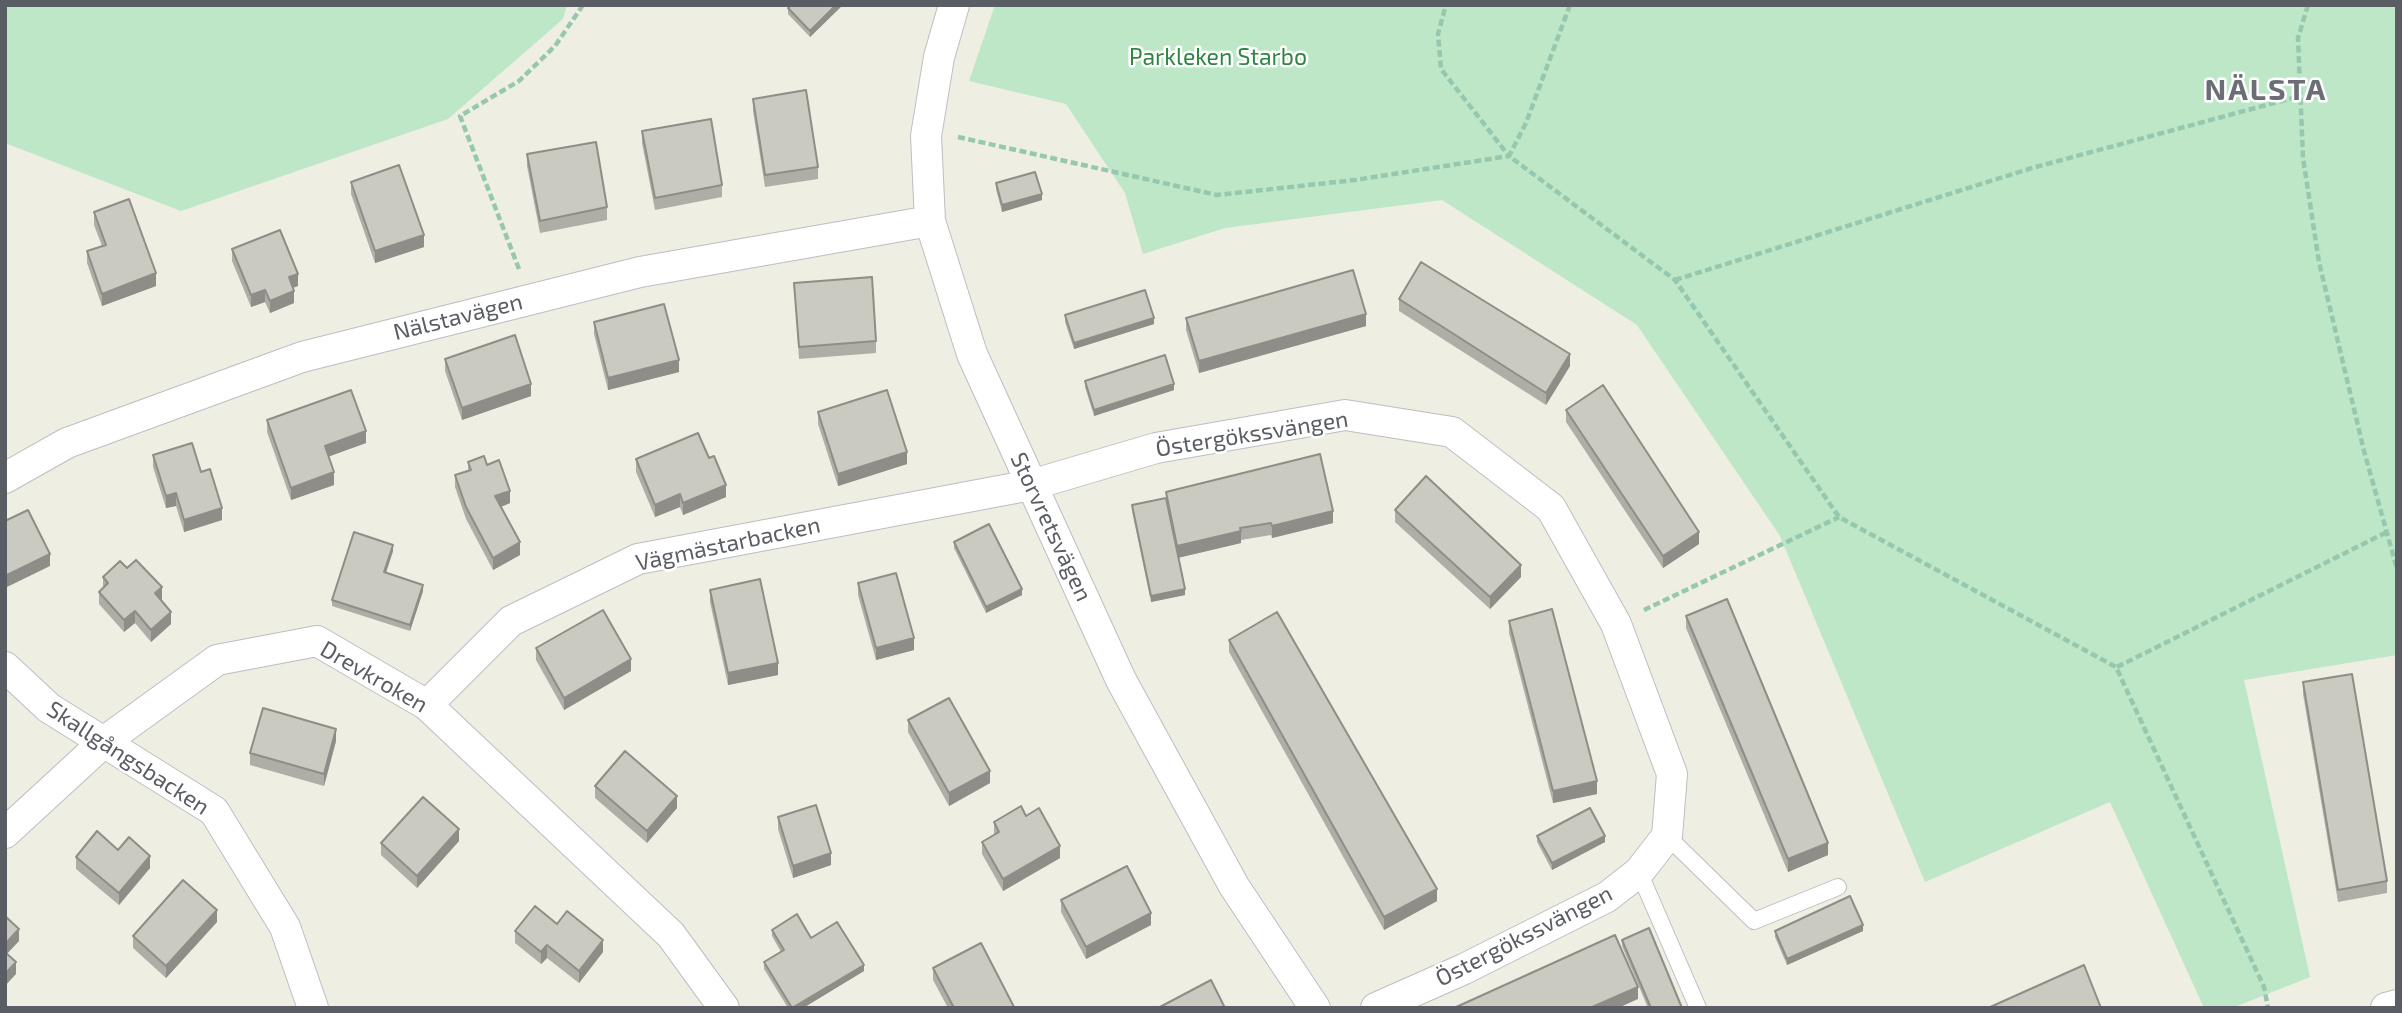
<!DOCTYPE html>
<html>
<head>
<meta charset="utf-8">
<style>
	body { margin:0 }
	#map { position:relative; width:2402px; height:1013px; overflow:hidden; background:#eeeee2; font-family:"Exo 2",sans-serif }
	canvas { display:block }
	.frame { position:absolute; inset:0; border:7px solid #5a5d64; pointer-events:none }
</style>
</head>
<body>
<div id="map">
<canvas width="2402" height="1013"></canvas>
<div class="frame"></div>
</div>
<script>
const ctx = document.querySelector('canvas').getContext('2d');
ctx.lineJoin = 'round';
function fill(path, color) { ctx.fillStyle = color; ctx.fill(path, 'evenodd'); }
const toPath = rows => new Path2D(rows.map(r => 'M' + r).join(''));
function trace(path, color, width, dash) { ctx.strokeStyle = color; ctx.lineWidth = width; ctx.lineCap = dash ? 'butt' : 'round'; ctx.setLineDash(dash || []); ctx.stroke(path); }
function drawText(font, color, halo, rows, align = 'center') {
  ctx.font = font + ' "Exo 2",sans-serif'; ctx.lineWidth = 5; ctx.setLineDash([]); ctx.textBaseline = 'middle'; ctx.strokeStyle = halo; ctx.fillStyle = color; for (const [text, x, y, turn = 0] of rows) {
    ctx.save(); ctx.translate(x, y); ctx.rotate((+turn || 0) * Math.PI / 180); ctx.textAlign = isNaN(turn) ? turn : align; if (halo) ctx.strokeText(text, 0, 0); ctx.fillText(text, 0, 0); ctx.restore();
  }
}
fill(toPath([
	[5,5,567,5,563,19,448,119,181,211,5,143],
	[995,5,2397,5,2397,655,2244,680,2310,977,2232,1008,2204,1008,2110,802,1925,882,1780,536,1637,325,1442,200,1225,228,1143,254,1125,193,1066,104,969,81]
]), '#bde7c6');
const service = toPath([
	[1667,836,1754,921,1838,887],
	[1639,872,1698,1008]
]);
const minor = toPath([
	[954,5,939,57,926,136,930,221,972,354,1121,680,1234,886,1315,1008],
	[5,478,67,443,302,357,640,272,930,221],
	[5,667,49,708,214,811,285,927,313,1008],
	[427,705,511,621,638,559,1031,485,1156,448,1345,415,1452,432,1551,508,1616,624,1672,774,1667,836,1639,872,1607,897,1464,969,1376,1008],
	[5,833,105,741,217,660,317,641,427,705,671,935,724,1008],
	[2386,1008,2397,1005]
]);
trace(service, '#bcbec4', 18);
trace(minor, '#bcbec4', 32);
trace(toPath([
	[1570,5,1526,123,1509,156,1675,280,1839,517,2116,667,2264,987,2268,1008],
	[2308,5,2298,38,2303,158,2319,262,2364,451,2397,569],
	[958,137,1217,195,1355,180,1509,156,1441,69,1438,34,1446,5],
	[519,269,460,116,519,81,555,46,583,5],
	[1675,280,2032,168,2300,96],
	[1644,610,1839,517],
	[2117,667,2385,533]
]), '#95c8af', 4.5, [7, 3.5]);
trace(service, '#fff', 16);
trace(minor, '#fff', 30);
fill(toPath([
	[842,5,810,37,788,14,788,8],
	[753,99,818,167,818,179,765,187,753,111],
	[642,131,722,185,722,197,655,210,642,143],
	[527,154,607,207,607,220,540,233,527,166],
	[351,182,424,247,375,263,351,194],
	[996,183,1042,200,1002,212,996,189],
	[94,212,156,286,102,306,87,263,87,251,102,246,94,225],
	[232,249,298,286,293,288,294,303,270,313,265,302,251,307,232,261],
	[794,283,876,341,876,353,799,359],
	[1399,299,1570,366,1546,405,1399,311],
	[1065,315,1154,324,1074,349,1065,322],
	[1186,318,1366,326,1199,373,1186,330],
	[594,322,679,372,608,390,594,334],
	[445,359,531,396,462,420,445,371],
	[1085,381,1174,390,1094,416,1085,387],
	[1566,410,1699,544,1663,568,1566,422],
	[818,412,907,464,838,486,818,424],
	[267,420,366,443,328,456,334,485,291,500,267,432],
	[153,455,201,472,222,520,184,532,176,506,166,508,153,467],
	[636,459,726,497,683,515,680,507,655,517,636,472],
	[468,462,487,465,510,503,501,507,520,555,493,570,466,519,455,487,455,475,468,471],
	[1166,492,1333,523,1272,538,1271,535,1241,540,1241,543,1178,558,1185,595,1151,602,1132,511,1132,505,1166,498],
	[1395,510,1521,577,1490,609,1395,522],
	[954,542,1022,595,986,613,954,548],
	[393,551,386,573,423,591,410,631,332,606,332,600],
	[127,568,162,599,161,600,171,624,151,642,135,623,124,632,99,604,99,592,103,588,103,577],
	[858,583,914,650,876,660,858,595],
	[710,590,778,675,728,685,710,602],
	[1686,616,1828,855,1788,872,1686,628],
	[1509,621,1597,794,1553,803,1509,633],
	[1229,640,1437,901,1384,930,1229,652],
	[536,648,631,671,564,710,536,660],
	[2303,682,2387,881,2387,893,2338,902,2303,694],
	[908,720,990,783,949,806,908,732],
	[336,741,324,786,250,765,250,753],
	[595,786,677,808,647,843,595,798],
	[1026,816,1060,858,1003,891,982,854,982,842,994,835,994,822],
	[778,817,831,865,793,878,778,829],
	[1537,836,1605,842,1552,870,1537,842],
	[459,841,417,888,381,855,381,843],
	[118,850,150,868,119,905,76,869,76,857],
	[1061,900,1151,925,1086,959,1061,912],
	[217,922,166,978,133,948,133,936],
	[557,924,603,952,579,983,547,958,541,964,515,943,515,931],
	[772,930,811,938,864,971,803,1008,788,1008,764,969,764,962,781,952,772,936],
	[1775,931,1863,931,1787,965,1775,937],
	[1622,940,1682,1008,1648,1008,1622,946],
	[933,968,1014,1008,948,1008,933,980]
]), '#afaea6');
fill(toPath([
	[836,5,842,5,842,6,810,37,810,31],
	[1042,194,1042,200,1002,212,1002,205],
	[424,235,424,247,375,263,375,251],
	[156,273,156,286,102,306,102,294],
	[298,274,298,286,289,289,289,277],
	[265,290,265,302,251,307,251,295],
	[294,291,294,303,270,313,270,301],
	[1366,314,1366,326,1199,373,1199,361],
	[1154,318,1154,324,1074,349,1074,343],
	[1570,354,1570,366,1546,405,1546,393],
	[679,360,679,372,608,390,608,378],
	[531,384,531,396,462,420,462,408],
	[1174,384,1174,390,1094,416,1094,410],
	[366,431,366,443,325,458,325,446],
	[907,452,907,464,838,486,838,474],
	[334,472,334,485,291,500,291,488],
	[726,485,726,497,683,515,683,503],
	[510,491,510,503,495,509,495,496],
	[176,493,176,506,166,508,166,496],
	[680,494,680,507,655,517,655,505],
	[222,508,222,520,184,532,184,520],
	[1333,511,1333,523,1272,538,1272,526],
	[1241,531,1241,543,1177,558,1177,546],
	[1699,532,1699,544,1663,568,1663,556],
	[520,542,520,555,493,570,493,558],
	[393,545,393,551,384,578,384,572],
	[50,554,50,566,5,588,5,576],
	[1521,565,1521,577,1490,609,1490,597],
	[423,585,423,591,410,631,410,625],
	[162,587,162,599,155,606,155,593],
	[1022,589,1022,595,986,613,986,607],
	[1185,589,1185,595,1151,602,1151,596],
	[135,611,135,623,124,632,124,620],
	[171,612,171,624,151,642,151,630],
	[914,638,914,650,876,660,876,648],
	[631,659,631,671,564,710,564,698],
	[778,663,778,675,728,685,728,673],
	[336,729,336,741,324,786,324,774],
	[990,771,990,783,949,806,949,793],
	[1597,781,1597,794,1553,803,1553,791],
	[677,796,677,808,647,843,647,831],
	[459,829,459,841,417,888,417,876],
	[1605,836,1605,842,1552,870,1552,863],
	[1828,843,1828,855,1788,872,1788,859],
	[1060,846,1060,858,1003,891,1003,879],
	[831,853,831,865,793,878,793,866],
	[150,856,150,868,119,905,119,893],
	[1437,889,1437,901,1384,930,1384,917],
	[217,910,217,922,166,978,166,966],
	[1151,913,1151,925,1086,959,1086,947],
	[1863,925,1863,931,1787,965,1787,959],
	[19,929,19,941,5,956,5,944],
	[603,940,603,952,579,983,579,971],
	[547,945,547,958,541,964,541,952],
	[16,962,16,974,5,986,5,974],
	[864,965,864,971,803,1008,793,1008],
	[1638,987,1638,999,1618,1008,1590,1008]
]), '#8e8d87');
const building = toPath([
	[791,5,836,5,810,31,788,8,791,5],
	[806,90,818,167,765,175,753,99,806,90],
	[711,119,722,185,655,198,642,131,711,119],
	[596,142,607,207,540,221,527,154,596,142],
	[399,165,424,235,375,251,351,182,399,165],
	[1035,172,1042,194,1002,205,996,183,1035,172],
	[129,199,156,273,102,294,87,251,106,245,94,212,129,199],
	[280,230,298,274,289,277,294,291,270,301,265,290,251,295,232,249,280,230],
	[1421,262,1570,354,1546,393,1399,299,1421,262],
	[1353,270,1366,314,1199,361,1186,318,1353,270],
	[872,277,876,341,799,347,794,283,872,277],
	[1145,290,1154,318,1074,343,1065,315,1145,290],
	[664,304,679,360,608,378,594,322,664,304],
	[515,335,531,384,462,408,445,359,515,335],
	[1165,355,1174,384,1094,410,1085,381,1165,355],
	[1603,385,1699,532,1663,556,1566,410,1603,385],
	[351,390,366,431,325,446,334,472,291,488,267,420,351,390],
	[887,390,907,452,838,474,818,412,887,390],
	[698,433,709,458,714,456,726,485,683,503,680,494,655,505,636,459,698,433],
	[192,443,201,472,210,469,222,508,184,520,176,493,166,496,153,455,192,443],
	[1320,454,1333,511,1272,526,1271,523,1240,528,1241,531,1177,546,1166,492,1320,454],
	[484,456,487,465,499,460,510,491,495,496,520,542,493,558,466,507,455,475,471,470,468,462,484,456],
	[1426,476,1521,565,1490,597,1395,510,1426,476],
	[1166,498,1185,589,1151,596,1132,505,1166,498],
	[28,510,50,554,5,576,5,521,28,510],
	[989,524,1022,589,986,607,954,542,989,524],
	[354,532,393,545,384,572,423,585,410,625,332,600,354,532],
	[136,560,162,587,155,593,171,612,151,630,135,611,124,620,99,592,108,583,103,577,120,561,127,568,136,560],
	[896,573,914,638,876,648,858,583,896,573],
	[760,579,778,663,728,673,710,590,760,579],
	[1727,599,1828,843,1788,859,1686,616,1727,599],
	[1552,609,1597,781,1553,791,1509,621,1552,609],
	[603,610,631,659,564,698,536,648,603,610],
	[1277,612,1437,889,1384,917,1229,640,1277,612],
	[2352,674,2387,881,2338,890,2303,682,2352,674],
	[949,698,990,771,949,793,908,720,949,698],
	[263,708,336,729,324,774,250,753,263,708],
	[625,751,677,796,647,831,595,786,625,751],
	[423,797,459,829,417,876,381,843,423,797],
	[816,805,831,853,793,866,778,817,816,805],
	[1021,806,1026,816,1039,808,1060,846,1003,879,982,842,999,832,994,822,1021,806],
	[1590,808,1605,836,1552,863,1537,836,1590,808],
	[97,831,118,850,129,837,150,856,119,893,76,857,97,831],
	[1127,866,1151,913,1086,947,1061,900,1127,866],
	[183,880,217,910,166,966,133,936,183,880],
	[1850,896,1863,925,1787,959,1775,931,1850,896],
	[535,906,557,924,567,911,603,940,579,971,547,945,541,952,515,931,535,906],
	[797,914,811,938,837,922,864,965,792,1008,764,962,784,950,772,930,797,914],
	[5,916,19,929,5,944,5,916],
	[1649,928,1682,1008,1651,1008,1622,940,1649,928],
	[1615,935,1638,987,1590,1008,1454,1008,1615,935],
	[981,943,1014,1007,1012,1008,954,1008,933,968,981,943],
	[5,952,16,962,5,974,5,952],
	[2084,965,2101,1008,1988,1008,2084,965],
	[1211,980,1225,1008,1158,1008,1211,980]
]);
fill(building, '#cbcac1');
trace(building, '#8e8d87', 2);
drawText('23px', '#308545', '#fff', [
	["Parkleken Starbo",1218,57]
]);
drawText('23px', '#5a5d64', '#fff', [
	["Nälstavägen",458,317,-14],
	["Östergökssvängen",1252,434,-9],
	["Storvretsvägen",1051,527,65],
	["Vägmästarbacken",728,544,-12],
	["Drevkroken",374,677,30],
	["Skallgångsbacken",128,758,33],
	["Östergökssvängen",1524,936,-27]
]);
ctx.letterSpacing = '2px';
drawText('bold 30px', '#6b6e76', '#fff', [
	["NÄLSTA",2266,90]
]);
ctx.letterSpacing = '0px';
</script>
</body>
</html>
